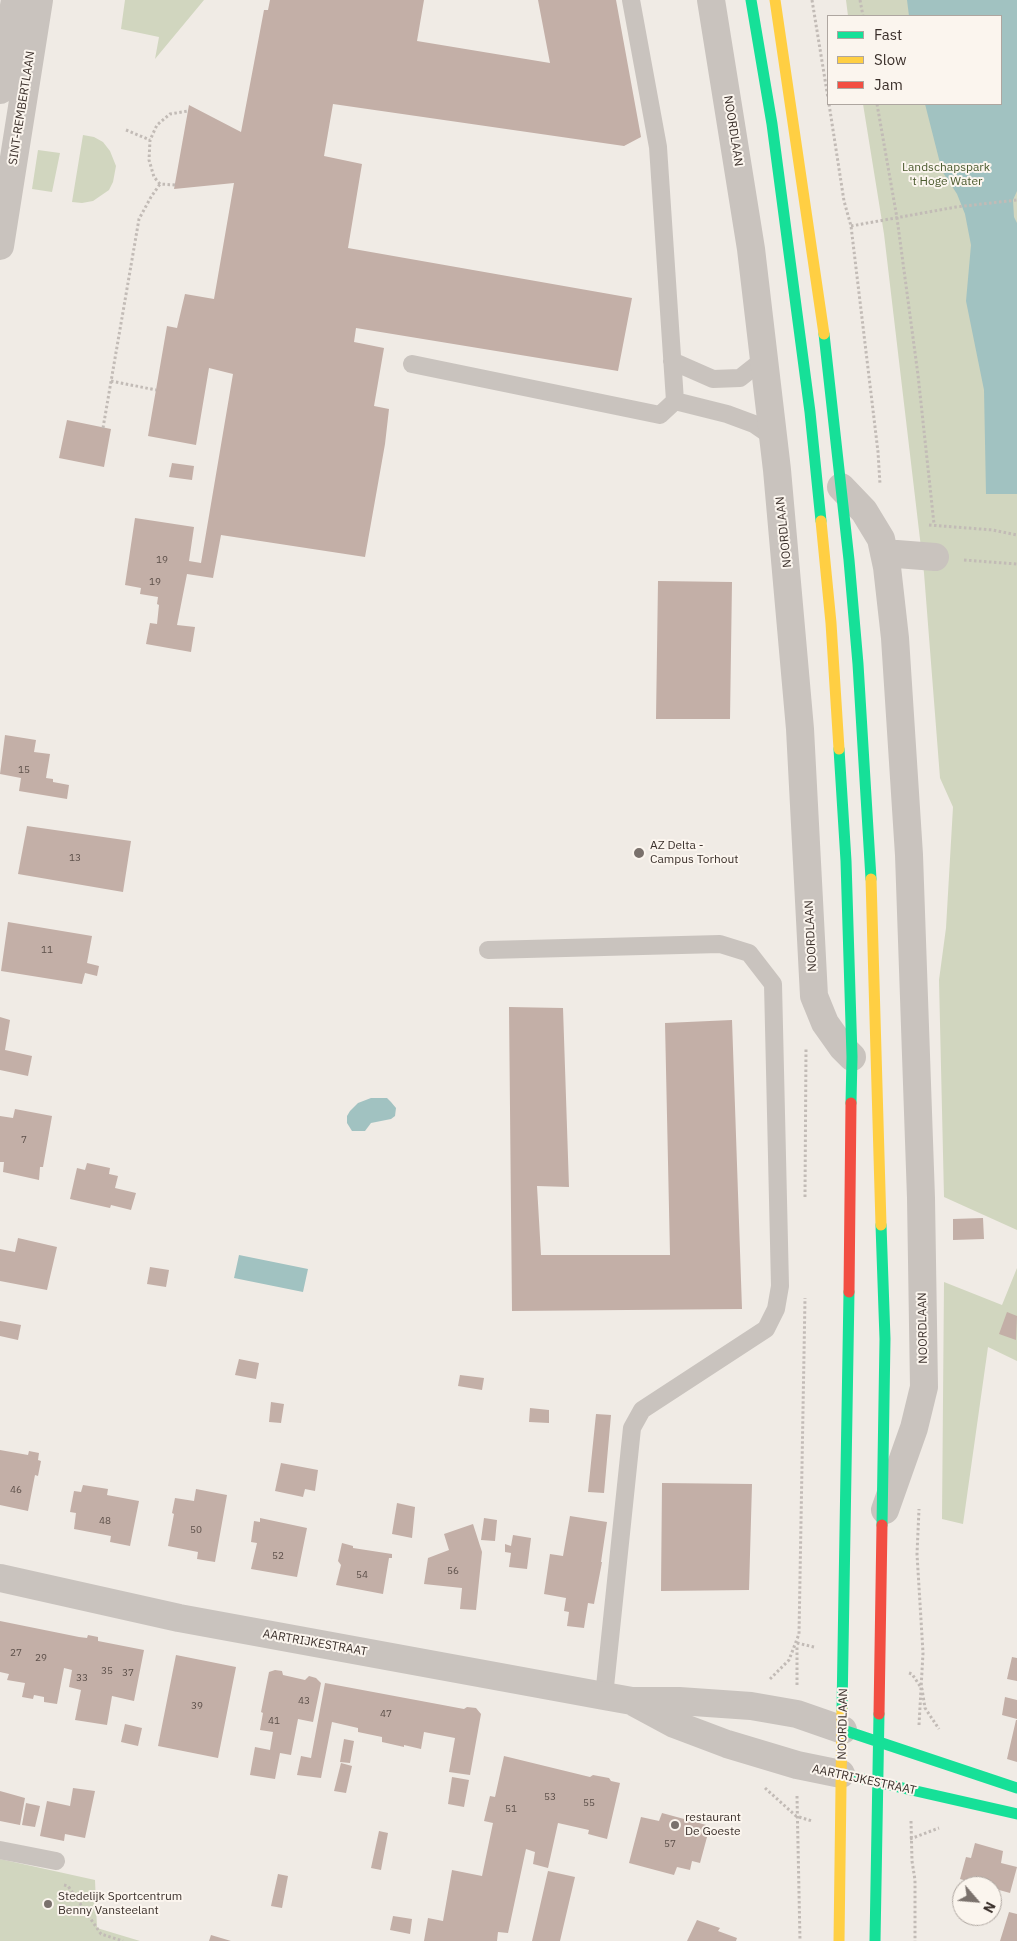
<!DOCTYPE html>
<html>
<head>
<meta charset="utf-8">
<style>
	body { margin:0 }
	#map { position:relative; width:1017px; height:1941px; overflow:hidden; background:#f0ebe5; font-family:"IBM Plex Sans",sans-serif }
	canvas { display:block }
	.legend { position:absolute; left:827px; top:15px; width:175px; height:90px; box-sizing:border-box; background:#fbf5ee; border:1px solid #aea6a0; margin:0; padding:6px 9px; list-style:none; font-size:15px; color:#3b302b }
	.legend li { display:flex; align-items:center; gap:10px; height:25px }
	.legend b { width:25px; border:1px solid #aea6a0 }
	.north { position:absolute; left:952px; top:1876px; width:50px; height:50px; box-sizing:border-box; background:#fbf5ee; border:1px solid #aea6a0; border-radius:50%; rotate:117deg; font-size:14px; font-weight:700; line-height:20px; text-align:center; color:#3b302b }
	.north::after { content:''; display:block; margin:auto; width:18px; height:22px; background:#7a716c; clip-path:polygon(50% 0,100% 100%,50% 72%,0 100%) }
</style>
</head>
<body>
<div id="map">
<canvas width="1017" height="1941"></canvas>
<ul class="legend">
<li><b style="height:6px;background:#16e098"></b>Fast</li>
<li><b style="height:6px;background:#ffcf43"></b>Slow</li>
<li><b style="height:6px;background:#f24e42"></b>Jam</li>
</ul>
<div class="north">N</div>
</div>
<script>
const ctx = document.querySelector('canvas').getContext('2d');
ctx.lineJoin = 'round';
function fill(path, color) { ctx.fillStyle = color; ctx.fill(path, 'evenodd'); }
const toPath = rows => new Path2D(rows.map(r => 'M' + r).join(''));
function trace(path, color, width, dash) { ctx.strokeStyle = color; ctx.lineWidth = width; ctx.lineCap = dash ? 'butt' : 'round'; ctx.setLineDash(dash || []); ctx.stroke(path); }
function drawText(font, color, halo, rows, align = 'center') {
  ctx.font = font + ' "IBM Plex Sans",sans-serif'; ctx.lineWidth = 4; ctx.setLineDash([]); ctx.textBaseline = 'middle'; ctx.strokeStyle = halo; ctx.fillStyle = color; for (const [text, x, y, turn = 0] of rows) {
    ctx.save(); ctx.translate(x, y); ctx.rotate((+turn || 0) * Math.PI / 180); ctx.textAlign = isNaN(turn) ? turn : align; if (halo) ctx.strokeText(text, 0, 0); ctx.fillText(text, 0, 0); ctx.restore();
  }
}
fill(toPath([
	[125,0,204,0,155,59,159,37,121,29],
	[846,0,1017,0,1017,1230,944,1197,939,980,946,928,953,807,940,778,924,573,884,234,863,104,1001,104,1001,16,848,16],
	[83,135,94,137,103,142,110,151,116,166,113,182,109,190,93,201,82,203,72,202],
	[38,150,60,153,52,192,32,189],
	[1017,1268,1017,1361,988,1347,963,1524,942,1519,944,1282,1002,1305],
	[0,1859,95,1880,97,1928,140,1941,0,1941]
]), '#d1d6bf');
fill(toPath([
	[907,0,1017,0,1017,191,1013,200,1014,217,1017,223,1017,494,986,494,984,390,966,301,971,245,965,214,957,194,942,171,925,104,1001,104,1001,16,909,16],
	[371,1098,387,1098,391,1102,396,1108,395,1116,391,1119,371,1123,365,1131,352,1131,347,1123,347,1116,350,1111,358,1103],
	[239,1255,308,1269,303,1292,234,1278]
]), '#a1c2c1');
fill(toPath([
	[270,0,424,0,417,41,550,63,538,0,616,0,641,137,624,146,333,104,324,156,362,164,348,248,632,298,618,371,356,328,354,342,384,348,374,406,389,409,385,444,365,557,221,535,213,578,187,574,177,625,195,627,191,652,146,644,150,623,157,624,159,605,157,604,158,597,140,594,141,588,125,585,135,518,194,527,189,561,201,563,233,374,209,368,196,445,148,436,167,326,177,328,185,294,214,299,234,183,174,189,189,105,241,132,264,10,268,10],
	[67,420,111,429,104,467,59,458],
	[172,463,194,466,192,480,169,477],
	[658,581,732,582,730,719,656,719],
	[5,735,36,740,34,752,50,754,46,778,53,779,53,782,69,785,67,799,19,791,21,778,0,774],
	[27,826,131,841,123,892,18,874],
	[8,922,92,936,87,963,99,966,97,976,85,973,82,984,1,971],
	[509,1007,563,1008,569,1187,537,1186,541,1255,670,1255,665,1023,732,1020,742,1309,512,1311],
	[0,1017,10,1020,5,1050,32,1056,28,1076,0,1070],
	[15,1109,52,1116,43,1167,40,1167,39,1180,3,1172,4,1162,0,1162,0,1116,13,1118],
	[87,1163,110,1168,109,1174,118,1176,115,1188,136,1193,131,1210,111,1205,110,1208,70,1199,77,1168,85,1170],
	[983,1218,984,1239,953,1240,953,1219],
	[18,1238,57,1247,47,1290,0,1281,0,1249,15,1252],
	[150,1267,169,1270,166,1287,147,1284],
	[1007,1312,1017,1316,1016,1340,999,1334],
	[0,1321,21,1325,18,1340,0,1336],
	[239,1359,259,1363,256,1379,235,1375],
	[460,1375,484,1378,482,1390,458,1386],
	[271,1402,284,1404,281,1423,269,1422],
	[530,1408,549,1410,549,1423,529,1422],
	[596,1414,611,1415,604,1493,588,1492],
	[0,1450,28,1455,29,1451,39,1453,38,1460,41,1461,38,1476,35,1475,28,1511,0,1505],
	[281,1463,318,1470,315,1491,305,1489,303,1497,275,1491],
	[662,1483,752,1484,749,1590,661,1591],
	[83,1485,108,1489,107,1495,139,1501,130,1546,110,1542,111,1536,74,1529,76,1513,70,1512,74,1491,81,1492],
	[196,1489,227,1495,215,1562,197,1559,198,1552,168,1546,174,1514,172,1513,175,1498,194,1501],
	[397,1503,415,1507,412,1538,392,1534],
	[570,1516,607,1522,601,1562,602,1562,594,1604,588,1603,584,1628,567,1626,569,1612,564,1611,566,1598,544,1594,550,1554,563,1556],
	[260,1518,307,1528,297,1577,251,1569,257,1543,251,1542,254,1521,260,1522],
	[484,1518,497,1520,495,1541,481,1540],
	[473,1524,482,1552,476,1610,460,1609,462,1588,424,1584,428,1558,449,1550,444,1534],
	[513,1535,531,1538,527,1569,509,1567,511,1553,505,1552,505,1544,511,1546],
	[342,1543,353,1546,353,1548,392,1554,392,1558,389,1558,383,1594,336,1585,341,1565,338,1561],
	[0,1621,79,1637,87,1638,88,1635,98,1637,98,1641,144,1650,134,1701,112,1696,107,1725,75,1720,81,1690,69,1687,72,1670,64,1668,57,1704,44,1702,44,1697,34,1695,33,1699,22,1697,25,1683,7,1680,9,1674,0,1672],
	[176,1655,236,1667,218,1758,158,1746],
	[1012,1657,1017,1658,1017,1681,1007,1679],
	[275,1670,282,1671,283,1675,305,1680,309,1676,316,1678,321,1683,313,1722,298,1719,291,1755,280,1753,275,1779,250,1775,255,1747,270,1750,273,1732,260,1730,263,1713,261,1712,269,1672],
	[325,1683,464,1709,467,1707,476,1708,481,1714,470,1775,449,1772,455,1738,424,1732,421,1749,404,1745,404,1747,382,1742,382,1737,358,1732,358,1728,332,1722,321,1778,297,1775,301,1756,311,1758],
	[1005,1697,1017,1700,1017,1719,1002,1715],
	[1016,1720,1017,1720,1017,1762,1007,1759],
	[125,1724,142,1728,138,1746,121,1742],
	[344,1739,354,1741,350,1763,340,1762],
	[504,1756,590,1777,593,1775,609,1778,611,1781,620,1783,607,1839,588,1834,589,1830,558,1823,548,1868,533,1864,535,1852,526,1849,508,1933,498,1932,497,1941,424,1941,428,1918,443,1921,452,1870,482,1876,493,1823,484,1821,490,1796,495,1797],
	[341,1763,352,1766,346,1793,334,1791],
	[452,1777,469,1780,464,1807,448,1804],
	[73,1788,95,1791,85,1838,65,1834,64,1841,40,1836,47,1801,70,1806],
	[0,1791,25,1798,20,1825,0,1821],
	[26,1803,40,1806,35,1827,22,1825],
	[662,1813,710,1826,700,1863,692,1861,690,1870,677,1867,674,1875,629,1863,641,1817,659,1821],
	[379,1831,388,1833,381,1870,371,1868],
	[975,1843,1003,1851,1001,1863,1017,1867,1010,1893,992,1888,992,1886,984,1886,960,1879,966,1857,971,1858],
	[548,1871,575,1877,560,1941,532,1941],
	[278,1874,288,1876,282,1908,271,1906],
	[1009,1912,1017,1914,1017,1941,1000,1941],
	[393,1916,412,1919,410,1934,390,1930],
	[697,1920,720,1928,718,1931,737,1938,736,1941,687,1941],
	[211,1935,231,1941,209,1941]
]), '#c3afa7');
trace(toPath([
	[812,0,828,98],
	[860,0,863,16],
	[829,104,844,201,851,226,878,452,880,484],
	[877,104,897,218,918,375,934,524],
	[126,130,150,140],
	[175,185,160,184,154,177,149,160,150,140,157,125,170,114,188,111],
	[851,226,956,207,1017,200],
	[111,381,156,390],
	[103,428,139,219,151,197,160,184],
	[929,525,993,530,1017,535],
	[964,560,1017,564],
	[805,1197,806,1048],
	[797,1643,814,1647],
	[909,1673,912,1674,922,1689,925,1708,939,1729],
	[770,1679,789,1660,799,1634,805,1298],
	[797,1685,797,1646],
	[919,1725,923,1653,917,1554,919,1509],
	[765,1788,796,1816,812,1821],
	[797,1796,800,1941],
	[911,1821,912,1861,915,1880,915,1941],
	[910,1839,939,1828],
	[64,1885,68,1886,101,1934,123,1941]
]), '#c2bbb6', 3, [2.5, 2.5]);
trace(toPath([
	[672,361,713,379,740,378,764,359],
	[412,364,660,415,675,401,658,147,631,0],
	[675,401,727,414,754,424,773,437],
	[488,950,720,944,749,953,773,984,780,1286,776,1309,766,1329,642,1410,632,1428,604,1696],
	[0,1850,56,1861]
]), '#c9c3be', 18);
trace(toPath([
	[711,0,751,249,777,470,800,729,814,996,825,1023,842,1047,852,1057],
	[0,90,15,0],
	[0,246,39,0],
	[841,487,864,511,881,539,887,567,895,638,909,855,921,1198,924,1387,914,1428,885,1510],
	[884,553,935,557],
	[0,1578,179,1618,604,1696,632,1701,679,1701,751,1706,797,1714,843,1730],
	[635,1703,674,1724,727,1744,797,1765,841,1774]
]), '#c9c3be', 28);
trace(toPath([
	[751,0,772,124,810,412,821,521],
	[824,334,849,560,858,664,871,879],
	[839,749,846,861,852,1057,851,1103],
	[881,1225,885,1339,882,1525],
	[842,1710,849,1292],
	[843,1730,1017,1788],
	[841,1774,1017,1814],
	[875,1941,879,1714]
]), '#16e098', 11);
trace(toPath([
	[775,0,824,334],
	[821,521,831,623,839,749],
	[871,879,881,1225],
	[839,1941,842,1710]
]), '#ffcf43', 11);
trace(toPath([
	[849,1292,851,1103],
	[879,1714,882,1525]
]), '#f24e42', 11);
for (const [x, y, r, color] of [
	[639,853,6,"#7a716c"],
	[675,1825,5,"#7a716c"],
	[48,1904,5,"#7a716c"]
]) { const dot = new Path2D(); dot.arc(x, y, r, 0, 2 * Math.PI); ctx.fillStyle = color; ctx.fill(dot); trace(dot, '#fbf5ee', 2); }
drawText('10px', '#5d504a', null, [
	["19",162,560],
	["19",155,582],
	["15",24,770],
	["13",75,858],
	["11",47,950],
	["7",24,1140],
	["46",16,1490],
	["48",105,1521],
	["50",196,1530],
	["52",278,1556],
	["56",453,1571],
	["54",362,1575],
	["27",16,1653],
	["29",41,1658],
	["35",107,1671],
	["37",128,1673],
	["33",82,1678],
	["43",304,1701],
	["39",197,1706],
	["47",386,1714],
	["41",274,1721],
	["53",550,1797],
	["55",589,1803],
	["51",511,1809],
	["57",670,1844]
]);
drawText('12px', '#3b302b', '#fbf5ee', [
	["SINT-REMBERTLAAN",22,108,-81],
	["NOORDLAAN",733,131,81],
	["NOORDLAAN",784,532,-96],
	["NOORDLAAN",811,936,-93],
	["NOORDLAAN",923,1328,-91],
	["AARTRIJKESTRAAT",315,1643,10],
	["NOORDLAAN",843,1724,-89],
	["AARTRIJKESTRAAT",864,1780,12]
]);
drawText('12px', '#4a5a2e', '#fbf5ee', [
	["Landschapspark",946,168],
	["'t Hoge Water",946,182]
]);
drawText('12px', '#3b302b', '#fbf5ee', [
	["AZ Delta -",650,846],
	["Campus Torhout",650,860],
	["restaurant",685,1818],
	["De Goeste",685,1832],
	["Stedelijk Sportcentrum",58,1897],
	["Benny Vansteelant",58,1911]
], 'left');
</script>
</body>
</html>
